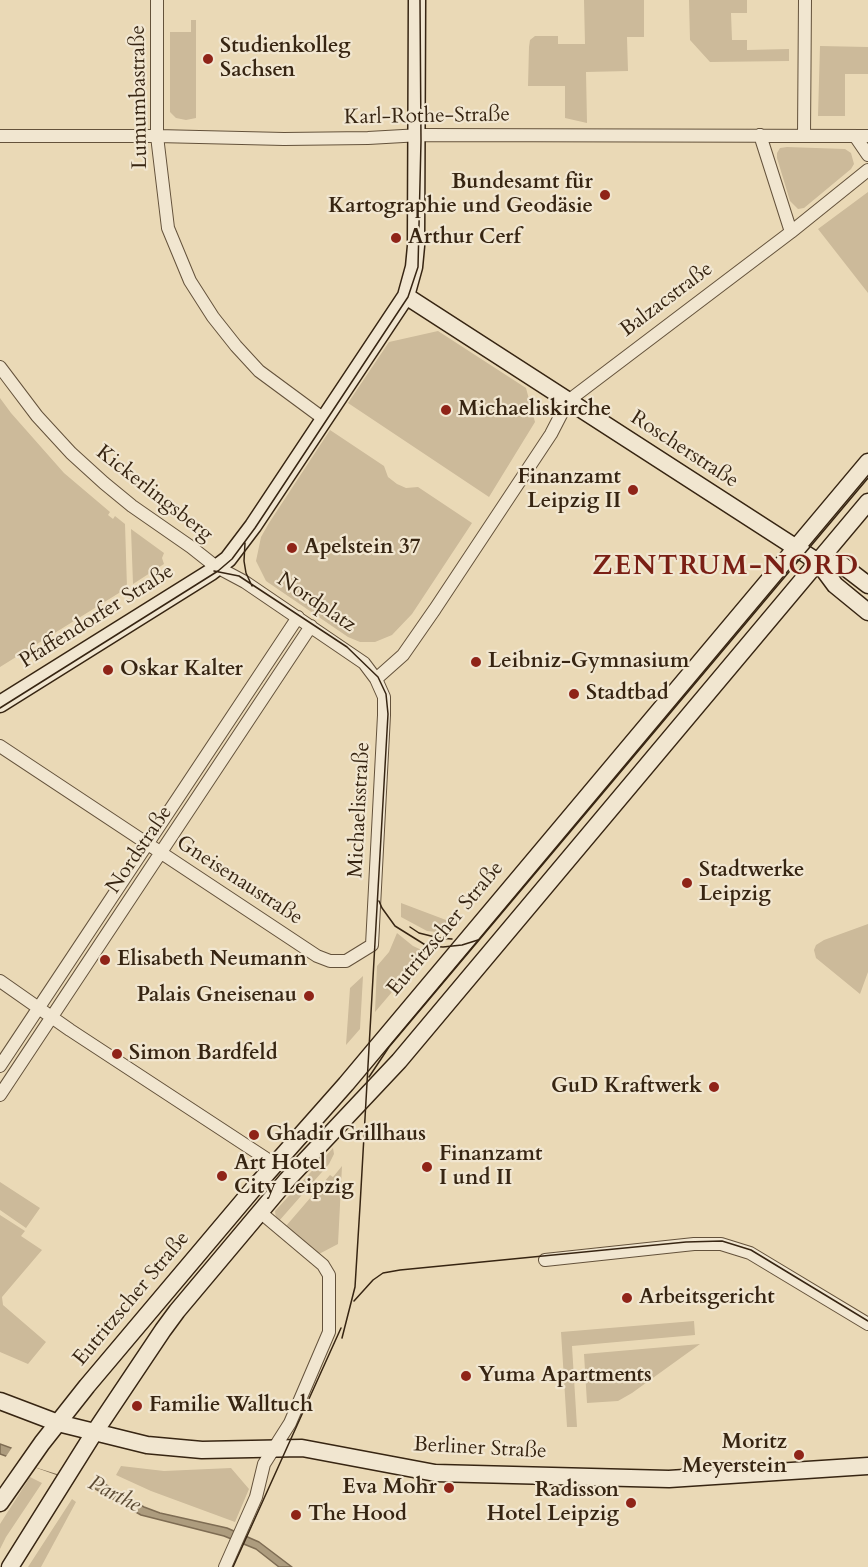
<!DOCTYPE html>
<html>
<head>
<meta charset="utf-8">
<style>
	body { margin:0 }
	canvas { display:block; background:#ead9b6 }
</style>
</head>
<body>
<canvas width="868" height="1567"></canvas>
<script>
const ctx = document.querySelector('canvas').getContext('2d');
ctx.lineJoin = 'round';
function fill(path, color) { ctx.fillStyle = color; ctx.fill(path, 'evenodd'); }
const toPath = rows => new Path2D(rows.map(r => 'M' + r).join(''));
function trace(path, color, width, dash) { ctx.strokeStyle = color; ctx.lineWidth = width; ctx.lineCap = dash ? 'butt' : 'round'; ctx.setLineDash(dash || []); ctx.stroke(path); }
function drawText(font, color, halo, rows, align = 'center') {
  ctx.font = font + ' Cardo,serif'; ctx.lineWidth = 4.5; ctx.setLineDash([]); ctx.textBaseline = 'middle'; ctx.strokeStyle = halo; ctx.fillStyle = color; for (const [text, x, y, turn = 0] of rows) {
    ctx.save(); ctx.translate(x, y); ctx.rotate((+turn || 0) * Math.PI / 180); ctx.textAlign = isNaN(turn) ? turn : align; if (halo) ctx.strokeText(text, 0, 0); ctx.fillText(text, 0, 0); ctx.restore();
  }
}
fill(toPath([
	[584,0,644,0,644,37,627,37,628,71,586,72,587,123,565,118,565,86,528,86,529,47,530,40,535,36,558,36,558,44,585,44],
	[689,0,747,0,747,13,731,13,732,40,747,40,747,50,789,49,789,61,710,62,690,40],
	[191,20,196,20,196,118,186,120,176,118,170,112,170,32,191,32],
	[820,46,868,47,868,74,845,74,845,116,818,116],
	[787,147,845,149,851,153,854,164,851,169,804,208,798,209,790,201,777,158,777,153,780,148],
	[868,192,868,293,818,229],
	[438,331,526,388,535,422,489,497,348,403,389,342],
	[0,398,11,413,64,473,110,512,108,515,113,519,115,516,125,524,127,588,0,667],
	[330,430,384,466,388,477,397,484,406,488,418,487,472,523,412,614,392,635,375,642,360,642,348,637,266,581,256,561,261,537,269,523],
	[131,529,164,553,162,558,164,564,133,584],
	[401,903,454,923,445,933,427,931,401,917],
	[868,924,868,972,860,994,816,958,814,950,816,945,824,940],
	[397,933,413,946,426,952,375,1012,377,966,389,952],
	[363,976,360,1029,346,1045,350,988],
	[333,1148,334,1154,329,1164,279,1221,276,1219,275,1211],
	[342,1166,338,1244,319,1254,286,1226,330,1175,333,1177],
	[0,1182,40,1208,26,1228,0,1210],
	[0,1215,25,1231,21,1236,42,1250,2,1297,3,1305,46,1342,28,1364,0,1352],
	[694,1321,695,1335,572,1346,577,1427,567,1427,561,1332],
	[700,1344,632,1393,618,1401,587,1403,584,1354],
	[121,1466,164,1471,231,1468,249,1489,235,1522,151,1491,116,1475],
	[30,1477,42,1483,6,1537,0,1549,0,1524],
	[72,1499,76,1502,41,1567,28,1567]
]), '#ccba9a');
const water = toPath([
	[0,1444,96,1479,144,1507,160,1513,227,1528,259,1542,292,1567,279,1567,256,1549,224,1536,141,1515,92,1487,0,1454,0,1444]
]);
fill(water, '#ad9c7e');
trace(water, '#7e6c53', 1.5);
fill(toPath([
	[13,1446,66,1462,101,1479,93,1491,60,1475,5,1458]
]), '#ead9b6');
const street = toPath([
	[157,0,157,136,168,228,190,281,213,317,236,346,259,371,324,419],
	[760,135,791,232],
	[804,135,805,0],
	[0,136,157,136,284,139,368,138,421,135,868,136],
	[855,136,868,155],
	[0,367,37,416,71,453,104,483,132,506,191,547,215,566,245,582,364,663,376,679,384,697,384,715,372,945,346,961,330,961,317,956,0,746],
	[376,679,403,655,435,609,551,434,568,401,791,232,868,170],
	[0,981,70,1030,276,1165],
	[0,1066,298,617],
	[0,1095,311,626],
	[545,1260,694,1244,721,1244,750,1253,868,1324],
	[225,1567,256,1497,264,1464,290,1423,329,1332,329,1275,323,1265,260,1212]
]);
const secondary = toPath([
	[406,296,818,562,835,585,868,612],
	[818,562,842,565,868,585],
	[0,704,211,572,228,559,253,526,406,296,414,267,416,246,417,0],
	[0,1401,58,1423,147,1445,202,1450,302,1448,435,1473,669,1479,868,1466],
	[0,1503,42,1443,87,1386,254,1188,346,1084,868,462],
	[10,1567,94,1433,163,1330,177,1311,287,1180,399,1061,868,502]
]);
trace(street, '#64523b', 14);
trace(secondary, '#372512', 19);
trace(street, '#f1e6d0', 12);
trace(secondary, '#f1e6d0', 16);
trace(toPath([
	[245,543,244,561,246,573,252,586],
	[214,571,239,576,347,647,378,677,386,694,388,714,360,1206,355,1287,342,1338],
	[0,708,218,571,232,559,255,528,408,297,418,267,421,141,420,0],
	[379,901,382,908,395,926,427,946,443,947,462,945,478,940],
	[410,927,419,933,439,938,452,939],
	[369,1077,389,1047,868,478],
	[354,1301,373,1280,383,1273,400,1270,686,1242,722,1241,751,1250,868,1321],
	[233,1567,341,1328]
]), '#372512', 1.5);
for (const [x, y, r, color] of [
	[208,59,6,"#8f2418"],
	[605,195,6,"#8f2418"],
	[396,238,6,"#8f2418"],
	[446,410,6,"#8f2418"],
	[633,490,6,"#8f2418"],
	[292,548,6,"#8f2418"],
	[476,662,6,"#8f2418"],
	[108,670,6,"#8f2418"],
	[574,694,6,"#8f2418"],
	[687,883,6,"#8f2418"],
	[105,960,6,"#8f2418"],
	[309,996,6,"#8f2418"],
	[117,1054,6,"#8f2418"],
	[714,1087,6,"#8f2418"],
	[254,1135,6,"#8f2418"],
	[427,1167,6,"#8f2418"],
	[222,1176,6,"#8f2418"],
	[627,1298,6,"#8f2418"],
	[466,1376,6,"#8f2418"],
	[137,1406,6,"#8f2418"],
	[799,1455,6,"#8f2418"],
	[449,1488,6,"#8f2418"],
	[631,1503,6,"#8f2418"],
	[296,1515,6,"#8f2418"]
]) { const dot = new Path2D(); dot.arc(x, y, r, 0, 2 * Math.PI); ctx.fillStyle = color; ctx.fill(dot); trace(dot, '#f1e6d0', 2); }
drawText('bold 21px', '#372512', '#f1e6d0', [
	["Studienkolleg",220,47],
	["Sachsen",220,71],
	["Bundesamt für",593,183,"right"],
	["Kartographie und Geodäsie",593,207,"right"],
	["Arthur Cerf",408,238],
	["Michaeliskirche",458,410],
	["Finanzamt",621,478,"right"],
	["Leipzig II",621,502,"right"],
	["Apelstein 37",304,548],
	["Leibniz-Gymnasium",488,662],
	["Oskar Kalter",120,670],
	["Stadtbad",586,694],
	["Stadtwerke",699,871],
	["Leipzig",699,895],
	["Elisabeth Neumann",117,960],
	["Palais Gneisenau",297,996,"right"],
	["Simon Bardfeld",129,1054],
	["GuD Kraftwerk",702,1087,"right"],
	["Ghadir Grillhaus",266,1135],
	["Finanzamt",439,1155],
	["I und II",439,1179],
	["Art Hotel",234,1164],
	["City Leipzig",234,1188],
	["Arbeitsgericht",639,1298],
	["Yuma Apartments",478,1376],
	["Familie Walltuch",149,1406],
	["Moritz",787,1443,"right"],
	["Meyerstein",787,1467,"right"],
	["Eva Mohr",437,1488,"right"],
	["Radisson",619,1491,"right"],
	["Hotel Leipzig",619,1515,"right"],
	["The Hood",308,1515]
], 'left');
drawText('21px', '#372512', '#f1e6d0', [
	["Lumumbastraße",140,97,-91],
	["Karl-Rothe-Straße",427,117,-1],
	["Balzacstraße",667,300,-37],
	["Roscherstraße",684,450,33],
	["Kickerlingsberg",154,494,38],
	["Nordplatz",316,603,34],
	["Pfaffendorfer Straße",97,617,-32],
	["Michaelisstraße",360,810,-87],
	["Nordstraße",140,850,-56],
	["Gneisenaustraße",239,881,33],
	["Eutritzscher Straße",446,929,-50],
	["Eutritzscher Straße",132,1299,-50],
	["Berliner Straße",480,1449,3]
]);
drawText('italic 22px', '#5a4932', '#f1e6d0', [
	["Parthe",114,1495,27]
]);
ctx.letterSpacing = '1.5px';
drawText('bold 27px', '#7a1f14', '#f1e6d0', [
	["ZENTRUM-NORD",726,568]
]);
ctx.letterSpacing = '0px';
</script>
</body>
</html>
